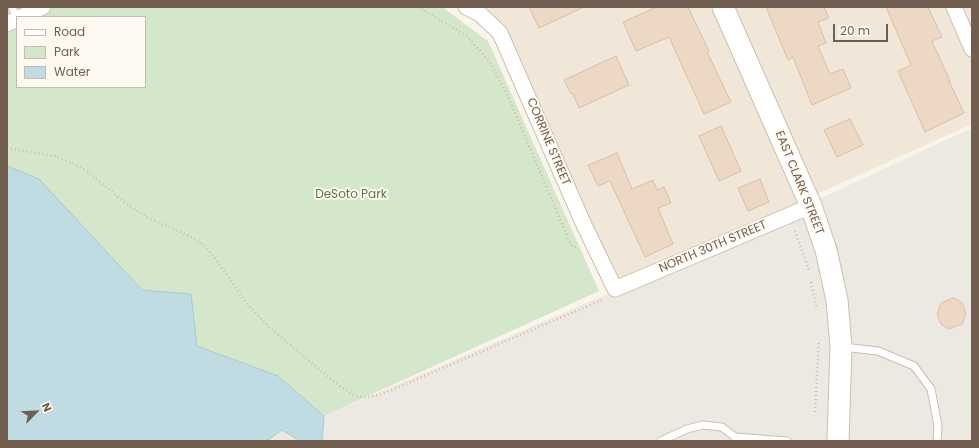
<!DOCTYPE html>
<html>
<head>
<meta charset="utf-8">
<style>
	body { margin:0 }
	#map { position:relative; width:979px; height:448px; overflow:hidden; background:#faf5ea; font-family:Poppins,sans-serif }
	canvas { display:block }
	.frame { position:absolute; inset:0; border:8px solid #725e50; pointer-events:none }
	.legend { position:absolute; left:16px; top:16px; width:130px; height:72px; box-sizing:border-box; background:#fdf9f0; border:1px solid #c5bbb0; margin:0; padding:5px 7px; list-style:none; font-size:12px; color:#725e50 }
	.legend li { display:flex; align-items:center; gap:8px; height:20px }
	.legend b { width:20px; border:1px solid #c5bbb0 }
	.north { position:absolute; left:16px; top:392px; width:40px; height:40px; -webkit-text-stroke:3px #fdf9f0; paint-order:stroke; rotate:66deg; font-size:11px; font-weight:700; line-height:16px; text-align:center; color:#725e50 }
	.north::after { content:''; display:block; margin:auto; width:14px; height:18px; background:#725e50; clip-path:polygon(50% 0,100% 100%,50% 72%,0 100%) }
	.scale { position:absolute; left:833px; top:24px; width:55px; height:18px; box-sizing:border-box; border:2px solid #725e50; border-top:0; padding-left:5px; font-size:12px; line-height:14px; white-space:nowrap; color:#725e50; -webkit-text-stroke:3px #fdf9f0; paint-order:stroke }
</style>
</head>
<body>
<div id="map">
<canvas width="979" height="448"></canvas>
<div class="frame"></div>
<ul class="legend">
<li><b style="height:5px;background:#fff"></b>Road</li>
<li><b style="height:11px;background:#d4e7ca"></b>Park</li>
<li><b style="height:11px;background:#c0dbe2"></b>Water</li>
</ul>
<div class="north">N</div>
<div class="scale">20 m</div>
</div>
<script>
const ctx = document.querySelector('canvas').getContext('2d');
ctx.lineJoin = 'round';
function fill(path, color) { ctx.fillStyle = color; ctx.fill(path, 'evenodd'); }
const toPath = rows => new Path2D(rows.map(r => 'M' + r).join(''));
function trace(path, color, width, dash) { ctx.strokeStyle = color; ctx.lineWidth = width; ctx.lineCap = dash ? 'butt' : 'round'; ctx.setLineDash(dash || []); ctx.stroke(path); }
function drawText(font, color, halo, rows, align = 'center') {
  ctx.font = font + ' Poppins,sans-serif'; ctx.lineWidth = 4; ctx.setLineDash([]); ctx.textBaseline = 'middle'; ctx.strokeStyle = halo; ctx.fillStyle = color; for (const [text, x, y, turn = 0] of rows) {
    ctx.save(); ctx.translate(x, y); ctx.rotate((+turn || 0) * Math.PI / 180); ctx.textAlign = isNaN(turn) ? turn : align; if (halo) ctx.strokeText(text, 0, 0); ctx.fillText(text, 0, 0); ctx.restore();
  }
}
fill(toPath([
	[494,7,972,7,972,124,806,199,615,289,501,29,479,13]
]), '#f1e7d9');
fill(toPath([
	[972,128,972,441,322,441,324,416,703,253],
	[282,430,300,441,267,441]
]), '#ece8e2');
fill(toPath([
	[7,7,442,7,488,41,599,291,324,416,278,376,197,346,191,295,142,290,7,168],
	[17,17,145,17,145,87,17,87]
]), '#d4e7ca');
const water = toPath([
	[7,166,39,179,142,290,191,294,197,346,278,376,324,416,322,441,300,441,282,430,267,441,7,441,7,166]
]);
fill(water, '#c0dbe2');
trace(water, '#a8c9d3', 1);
const building = toPath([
	[529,7,584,7,539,28,529,7],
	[657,7,688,7,709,51,707,52,731,102,704,114,669,37,636,51,623,22,657,7],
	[766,7,824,7,829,18,818,22,826,43,818,46,830,74,843,69,851,88,812,105,793,57,788,60,766,7],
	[886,7,928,7,942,37,932,41,950,81,949,81,964,113,925,132,898,71,911,65,886,7],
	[616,56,629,85,579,108,573,94,571,94,564,80,616,56],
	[850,119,863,145,837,157,824,130,850,119],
	[721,126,741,171,719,181,699,136,721,126],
	[617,153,632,189,653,180,657,190,664,187,671,203,658,208,673,244,645,257,610,181,598,186,588,165,617,153],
	[760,179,769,202,748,211,738,188,760,179],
	[953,298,962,302,966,314,962,324,949,329,941,324,937,314,941,303,953,298]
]);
fill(building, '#edd7c5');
trace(building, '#ddbfa7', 1);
const lane = toPath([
	[12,7,17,19],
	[843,347,878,351,914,366,931,389,938,426,937,441],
	[735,437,787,441],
	[661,441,687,429,703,425,722,427,735,437,737,441]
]);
const street = toPath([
	[466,7,480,14,500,33,584,225,615,289,811,206],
	[954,7,972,49],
	[21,17,43,7],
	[7,24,17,19]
]);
const secondary = toPath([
	[723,7,811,206,826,250,837,300,841,347,838,441]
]);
trace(lane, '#cbbeb1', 9);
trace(street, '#cbbeb1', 17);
trace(secondary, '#cdbfaf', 23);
trace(toPath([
	[418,7,467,36,489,61,506,92,571,245,576,247],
	[7,148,55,156,72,163,88,172,128,205,146,217,187,235,204,245,215,258,248,305,270,328,338,385,355,396,365,397,379,395,394,389,602,300],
	[795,231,809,270],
	[811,282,817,309],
	[815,412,819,340]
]), '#d2bba8', 2.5, [1, 3]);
trace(lane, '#fff', 7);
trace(street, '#fff', 15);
trace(secondary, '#fff', 21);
drawText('12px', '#725e50', '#fdf9f0', [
	["CORRINE STREET",548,142,67],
	["EAST CLARK STREET",799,183,68],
	["NORTH 30TH STREET",713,247,-23]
]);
drawText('12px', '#577c4d', '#fdf9f0', [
	["DeSoto Park",351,195]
]);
</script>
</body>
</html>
